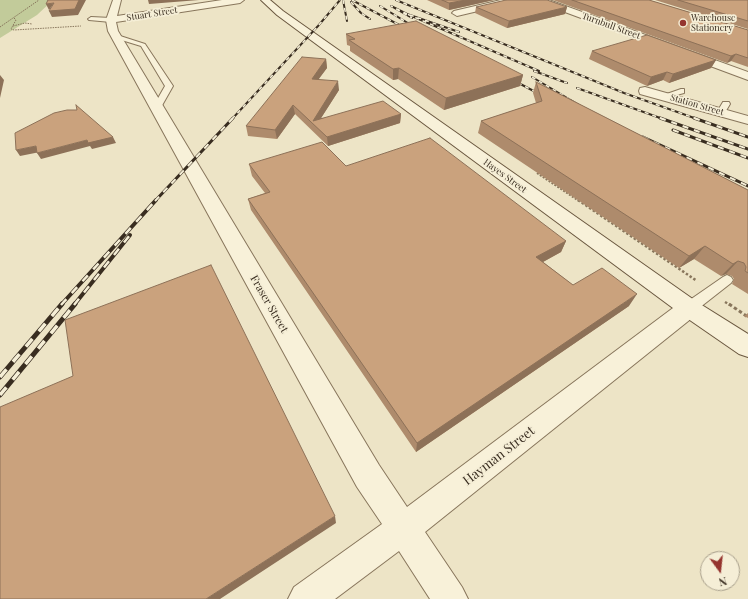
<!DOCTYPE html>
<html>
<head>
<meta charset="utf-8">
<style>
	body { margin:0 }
	#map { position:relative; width:748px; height:599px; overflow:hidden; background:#ede4c6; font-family:"Playfair Display",serif }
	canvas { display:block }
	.north { position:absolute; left:700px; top:551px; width:40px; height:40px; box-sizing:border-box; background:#f5eed6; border:1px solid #aaa18d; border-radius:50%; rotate:165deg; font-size:11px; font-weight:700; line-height:16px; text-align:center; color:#392d20 }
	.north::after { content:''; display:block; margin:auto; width:14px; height:18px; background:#95342e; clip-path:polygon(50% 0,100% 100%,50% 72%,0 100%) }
</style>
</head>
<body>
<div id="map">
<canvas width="748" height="599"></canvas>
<div class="north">N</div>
</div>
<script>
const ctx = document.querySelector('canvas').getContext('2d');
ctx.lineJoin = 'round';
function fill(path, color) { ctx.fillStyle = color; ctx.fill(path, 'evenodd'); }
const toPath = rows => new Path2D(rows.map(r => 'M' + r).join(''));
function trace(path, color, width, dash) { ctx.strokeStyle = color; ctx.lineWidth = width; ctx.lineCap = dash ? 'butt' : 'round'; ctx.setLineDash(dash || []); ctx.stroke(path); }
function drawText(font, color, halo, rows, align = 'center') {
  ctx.font = font + ' "Playfair Display",serif'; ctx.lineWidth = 3.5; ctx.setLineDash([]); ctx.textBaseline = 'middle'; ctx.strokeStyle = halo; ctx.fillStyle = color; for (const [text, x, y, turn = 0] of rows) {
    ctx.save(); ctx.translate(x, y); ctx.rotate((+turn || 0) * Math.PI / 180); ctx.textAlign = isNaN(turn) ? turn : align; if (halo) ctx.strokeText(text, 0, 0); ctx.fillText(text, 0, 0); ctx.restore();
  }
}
fill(toPath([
	[0,0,53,0,37,15,0,38]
]), '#c2cb9a');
const service = toPath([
	[91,17,111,18,114,20,111,22,89,20,88,19,91,17],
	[117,35,145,44,173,86,160,109,154,109,153,107,165,86,141,46,115,38,115,36,117,35],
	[681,89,684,89,684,93,665,98,661,96,681,89],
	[723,102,729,102,730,104,724,114,718,114,717,112,723,102],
	[727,275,731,277,733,280,731,283,694,312,689,313,684,312,682,308,684,304,723,277,727,275]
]);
const minor = toPath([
	[113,0,121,0,117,16,222,0,244,0,240,3,116,22,118,31,379,465,407,507,681,302,689,299,697,302,700,308,697,314,425,532,462,587,468,599,430,599,399,551,335,599,288,599,294,587,382,524,357,487,108,31,106,20,113,0],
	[501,0,517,0,516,2,457,16,452,13,454,11,501,0],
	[537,0,549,0,748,72,748,80,538,2,537,0],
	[645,87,748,116,748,124,640,94,639,91,640,88,645,87]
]);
const secondary = toPath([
	[261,0,270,0,283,11,697,302,748,334,748,357,739,354,681,314,277,15,261,0]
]);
trace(service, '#88765c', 2);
trace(minor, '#88765c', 2);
trace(secondary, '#6a573f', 2);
trace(toPath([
	[14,18,16,20,11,29,14,30,81,26],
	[13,26,25,23,32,24],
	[0,27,39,0]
]), '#88765c', 1, [1.5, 1]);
trace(toPath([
	[537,173,579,201]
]), '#88765c', 2, [2, 1.5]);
trace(toPath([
	[578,200,697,281],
	[725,302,730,305]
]), '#88765c', 2.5, [2.5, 2]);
trace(toPath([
	[729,304,748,317]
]), '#88765c', 3, [3.5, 2.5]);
fill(service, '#f8f1d9');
fill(minor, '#f8f1d9');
fill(secondary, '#f8f1d9');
const railFar3 = toPath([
	[343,0,347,21],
	[352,0,403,27],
	[396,0,624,93,697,119],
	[351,2,361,13,370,19],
	[380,6,416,28],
	[407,14,391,6,412,18],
	[459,32,407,14,539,71],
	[534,71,567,83],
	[532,77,579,105],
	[511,79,543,96],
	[577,88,663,119],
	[232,119,318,26,340,0]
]);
const railFar2 = toPath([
	[660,118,748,149],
	[694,118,748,137],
	[673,130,748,158],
	[643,137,748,186],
	[155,201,233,118]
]);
const railFar1 = toPath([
	[61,305,156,200],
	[74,305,130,235]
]);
const rail = toPath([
	[0,377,62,304],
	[0,395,75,304]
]);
trace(railFar3, '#392d20', 2);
trace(railFar2, '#392d20', 3);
trace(railFar1, '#392d20', 4);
trace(rail, '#392d20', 5);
trace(railFar3, '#f5eed6', 1.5, [4]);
trace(railFar2, '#f5eed6', 2, [6]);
trace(railFar1, '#f5eed6', 2.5, [8]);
trace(rail, '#f5eed6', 3.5, [10]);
fill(toPath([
	[427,0,494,0,449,10],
	[553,0,649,0,748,30,748,67,731,61,727,63],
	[655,0,748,0,748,29],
	[476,7,567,7,565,14,507,28,475,13],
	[346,34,523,75,520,86,444,110,398,79,393,80,350,51,350,46,347,45],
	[592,51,716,60,711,68,669,83,663,80,647,86,589,59],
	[326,59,327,68,318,79,339,90,321,118,401,114,400,123,328,146,295,114,277,139,248,136,246,126],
	[536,82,748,190,748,294,732,284,734,279,732,276,726,274,721,276,694,259,679,268,478,133,481,121,536,103,533,93],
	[249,164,346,166,566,241,561,252,543,262,573,285,629,306,416,452,251,210,248,199,265,193,252,176],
	[748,313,748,318,744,316]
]), '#ae8b6c');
fill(toPath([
	[79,0,86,0,78,15,52,17,49,11],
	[148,0,199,0,149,4],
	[466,0,494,0,449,10,449,3],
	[54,3,49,10,46,4],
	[567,7,565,14,507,28,509,21],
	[736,54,731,61,727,63,731,56],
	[326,59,327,68,313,87,312,79],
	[716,60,711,68,669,83,673,74],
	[399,68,398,79,393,80,393,69],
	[667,72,663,80,647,86,651,77],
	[0,75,4,80,0,98],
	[523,75,520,86,444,110,446,98],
	[338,81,339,90,316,126,313,121],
	[293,105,295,114,277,139,275,130],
	[401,114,400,123,328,146,327,137],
	[113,137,116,143,92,149,90,146,41,159,37,153,87,140],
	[36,146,40,152,20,156,16,150],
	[566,241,561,252,532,268,536,257],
	[705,246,694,259,679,268,689,256],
	[738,261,726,274,721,276,733,264],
	[637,294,629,306,416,452,417,443],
	[335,516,336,523,220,599,206,599]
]), '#8d7158');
const building = toPath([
	[48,0,79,0,75,9,49,11,54,3,46,4,48,0],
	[442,0,466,0,449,3,442,0],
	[506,0,547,0,567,7,509,21,476,7,506,0],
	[572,0,649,0,748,30,748,58,736,54,731,56,572,0],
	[678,0,748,0,748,21,678,0],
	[416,21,523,75,446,98,399,68,393,69,349,40,355,39,346,34,416,21],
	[647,35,716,60,673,74,667,72,651,77,592,51,647,35],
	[302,57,326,59,312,79,338,81,313,121,383,101,401,114,327,137,293,105,275,130,246,126,302,57],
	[536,82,748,190,748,273,745,271,746,267,744,263,738,261,733,264,705,246,689,256,481,121,542,101,536,82],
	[76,105,113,137,88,143,87,140,37,153,36,146,16,150,15,133,54,113,67,110,77,110,76,105],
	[430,138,566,241,536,257,573,285,602,268,637,294,417,443,248,199,270,192,249,164,322,142,346,166,430,138],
	[211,265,335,516,206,599,0,599,0,407,73,376,65,320,211,265]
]);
fill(building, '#caa27d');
trace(building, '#8d7158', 1);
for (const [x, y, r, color] of [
	[683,23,4,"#95342e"]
]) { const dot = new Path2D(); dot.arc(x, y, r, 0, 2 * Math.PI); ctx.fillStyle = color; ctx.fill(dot); trace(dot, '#f5eed6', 1.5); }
drawText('9px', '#392d20', '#f5eed6', [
	["Stuart Street",152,14,-9],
	["Turnbull Street",611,26,20],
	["Station Street",697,105,16],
	["Hayes Street",505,176,36]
]);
drawText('9px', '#392d20', '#f5eed6', [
	["Warehouse",691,18],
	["Stationery",691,28]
], 'left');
drawText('11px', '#392d20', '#f5eed6', [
	["Fraser Street",269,304,60]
]);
drawText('13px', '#392d20', '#f5eed6', [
	["Hayman Street",499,456,-38]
]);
</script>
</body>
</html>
